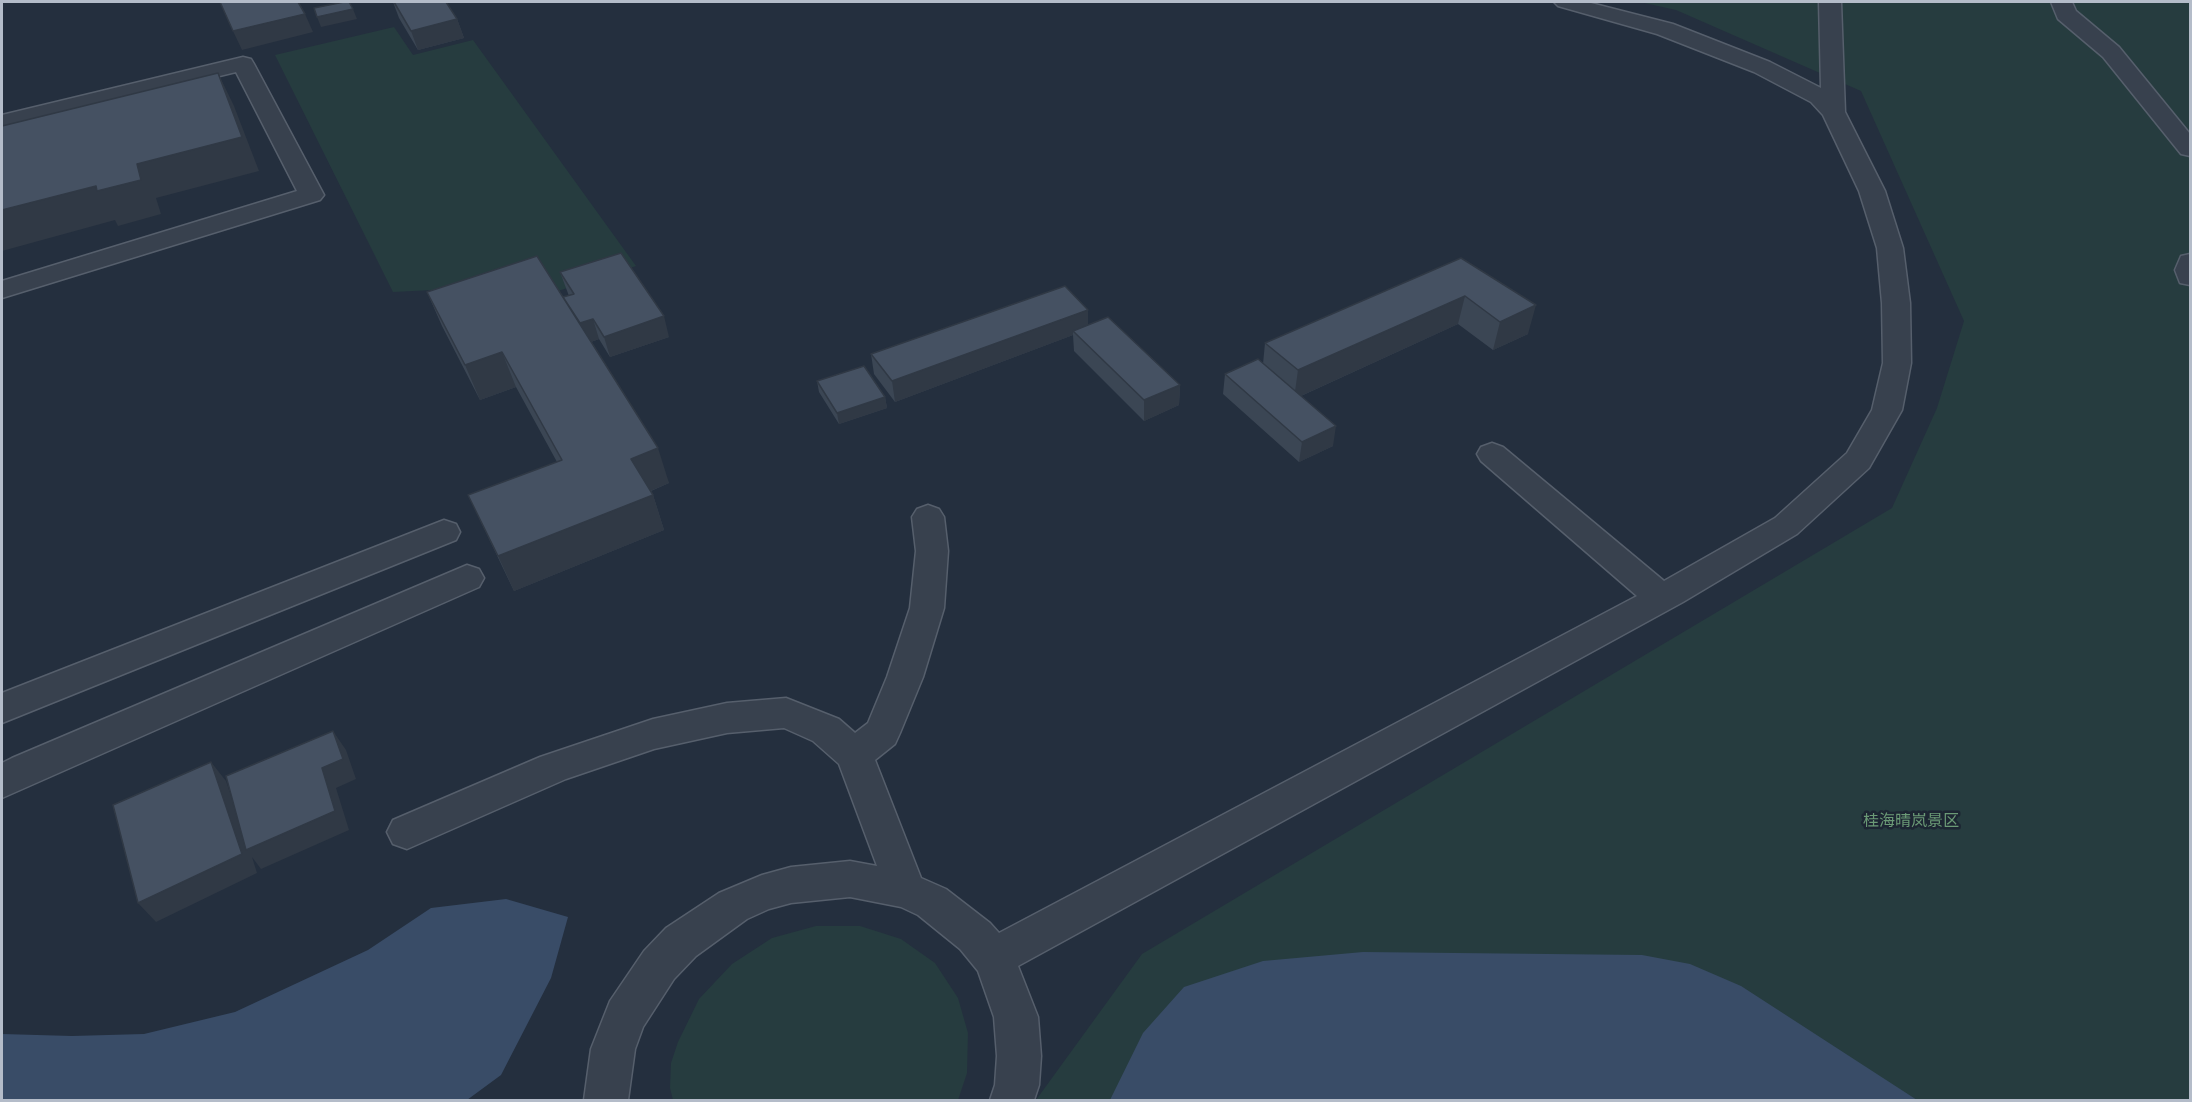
<!DOCTYPE html>
<html>
<head>
<meta charset="utf-8">
<style>
	body { margin:0 }
	#map { position:relative; width:2192px; height:1102px; overflow:hidden; background:#242f3e; font-family:Montserrat,sans-serif }
	canvas { display:block }
	.frame { position:absolute; inset:0; border:3px solid #b4bcc9; pointer-events:none }
</style>
</head>
<body>
<div id="map">
<canvas width="2192" height="1102"></canvas>
<div class="frame"></div>
</div>
<script>
const ctx = document.querySelector('canvas').getContext('2d');
ctx.lineJoin = 'round';
function fill(path, color) { ctx.fillStyle = color; ctx.fill(path, 'evenodd'); }
const toPath = rows => new Path2D(rows.map(r => 'M' + r).join(''));
function trace(path, color, width, dash) { ctx.strokeStyle = color; ctx.lineWidth = width; ctx.lineCap = dash ? 'butt' : 'round'; ctx.setLineDash(dash || []); ctx.stroke(path); }
function drawText(font, color, halo, rows, align = 'center') {
  ctx.font = font + ' Montserrat,"Noto Sans SC",sans-serif'; ctx.lineWidth = 5; ctx.setLineDash([]); ctx.textBaseline = 'middle'; ctx.strokeStyle = halo; ctx.fillStyle = color; for (const [text, x, y, turn = 0] of rows) {
    ctx.save(); ctx.translate(x, y); ctx.rotate((+turn || 0) * Math.PI / 180); ctx.textAlign = isNaN(turn) ? turn : align; if (halo) ctx.strokeText(text, 0, 0); ctx.fillText(text, 0, 0); ctx.restore();
  }
}
fill(toPath([
	[1640,2,2190,2,2190,1100,1036,1100,1142,954,1892,508,1937,408,1964,321,1861,91,1676,10],
	[394,27,413,55,473,40,636,266,558,291,550,284,393,292,275,55],
	[816,926,860,926,901,939,935,963,958,998,968,1033,967,1073,958,1100,673,1100,670,1088,671,1063,678,1042,699,999,732,964,772,938]
]), '#263c3f');
fill(toPath([
	[506,899,568,917,551,978,501,1075,467,1100,2,1100,2,1034,72,1036,144,1034,235,1012,368,950,431,908],
	[1363,952,1642,955,1690,964,1741,986,1917,1100,1110,1100,1143,1033,1184,987,1263,961]
]), '#394c67');
const minor = toPath([
	[1554,2,1587,2,1673,24,1770,62,1821,88,1819,2,1841,2,1845,112,1885,191,1903,248,1910,303,1911,363,1902,410,1869,468,1797,534,1683,602,1018,966,1038,1017,1041,1056,1039,1085,1034,1100,990,1100,995,1085,997,1056,994,1017,978,971,960,949,918,915,901,907,850,897,791,903,769,909,747,919,696,956,674,979,643,1027,635,1049,628,1100,584,1100,591,1049,610,1001,644,951,666,928,719,893,762,875,791,867,850,861,877,866,839,764,813,741,784,728,727,733,654,749,566,779,407,849,393,844,387,832,393,820,540,757,653,719,727,703,786,698,839,719,855,733,868,723,887,677,910,608,916,551,912,517,917,509,928,505,939,509,944,517,948,551,944,608,923,677,900,733,895,744,875,760,921,878,946,889,990,923,999,933,1637,596,1481,461,1477,454,1481,447,1492,443,1503,447,1664,581,1775,518,1847,453,1872,410,1883,363,1882,303,1877,248,1859,191,1823,115,1811,102,1754,72,1657,34,1558,6,1554,2],
	[2051,2,2072,2,2076,11,2119,47,2190,134,2190,156,2181,154,2103,57,2058,19,2051,2],
	[243,57,251,59,254,64,324,195,320,200,2,298,2,281,297,191,236,72,2,129,2,115,243,57],
	[2190,254,2190,285,2180,283,2175,270,2181,256,2190,254],
	[444,520,456,524,460,532,456,540,2,723,2,693,444,520],
	[467,565,479,569,484,578,479,587,2,798,2,763,12,758,467,565]
]);
trace(minor, '#565f6c', 3);
fill(minor, '#38414e');
fill(toPath([
	[393,2,446,2,457,19,464,38,418,50,399,18],
	[1461,258,1528,334,1493,350,1458,324,1301,396,1333,446,1299,462,1223,394,1225,374,1263,364,1265,343],
	[560,272,669,337,610,357,599,339,591,342,669,483,651,491,653,495,664,530,514,591,468,495,557,462,516,387,480,400,442,326,427,292,563,297,569,296],
	[1088,325,1180,385,1179,405,1144,421,1074,351,1073,335,895,402,874,374,871,354],
	[817,381,885,397,887,408,839,424,819,392]
]), '#3b4654');
fill(toPath([
	[353,9,357,19,321,27,317,17],
	[305,14,313,32,242,50,233,31],
	[457,19,464,38,418,50,411,31],
	[218,73,234,106,259,171,156,198,161,214,118,226,115,220,2,251,2,210,137,164],
	[1465,296,1458,324,1294,399,1298,370],
	[1536,305,1528,334,1493,350,1500,322],
	[1088,310,1088,330,1073,331,1073,335,895,402,892,381],
	[664,316,669,337,610,357,604,337],
	[593,319,599,339,585,344,578,324],
	[502,352,516,387,480,400,465,365],
	[1180,385,1179,405,1144,421,1144,400],
	[885,397,887,408,839,424,837,413],
	[1336,426,1333,446,1299,462,1302,442],
	[658,448,669,483,643,494,631,459],
	[653,495,664,530,514,591,498,556],
	[333,731,346,750,356,779,336,788,349,830,261,869,252,857,257,873,156,922,138,903,211,762,226,781,249,848,322,768]
]), '#303945');
const building = toPath([
	[220,2,298,2,305,14,233,31,220,2],
	[344,2,349,2,353,9,317,17,314,8,344,2],
	[394,2,446,2,457,19,411,31,394,2],
	[218,73,242,137,137,164,141,180,97,191,96,186,2,210,2,126,218,73],
	[621,253,664,316,604,337,593,319,580,323,563,297,574,294,560,272,621,253],
	[537,256,658,448,631,459,653,495,498,556,468,495,562,460,502,352,465,365,427,292,537,256],
	[1461,258,1536,305,1500,322,1465,296,1298,370,1265,343,1461,258],
	[1065,286,1088,310,892,381,871,354,1065,286],
	[1108,317,1180,385,1144,400,1073,331,1108,317],
	[1258,359,1336,426,1302,442,1225,374,1258,359],
	[864,366,885,397,837,413,817,381,864,366],
	[333,731,343,759,322,768,335,811,246,850,226,776,333,731],
	[211,762,242,854,138,903,113,805,211,762]
]);
fill(building, '#455162');
trace(building, '#303945', 1.5);
drawText('16px', '#6b9a76', '#1d2633', [
	["桂海晴岚景区",1911,821]
]);
</script>
</body>
</html>
